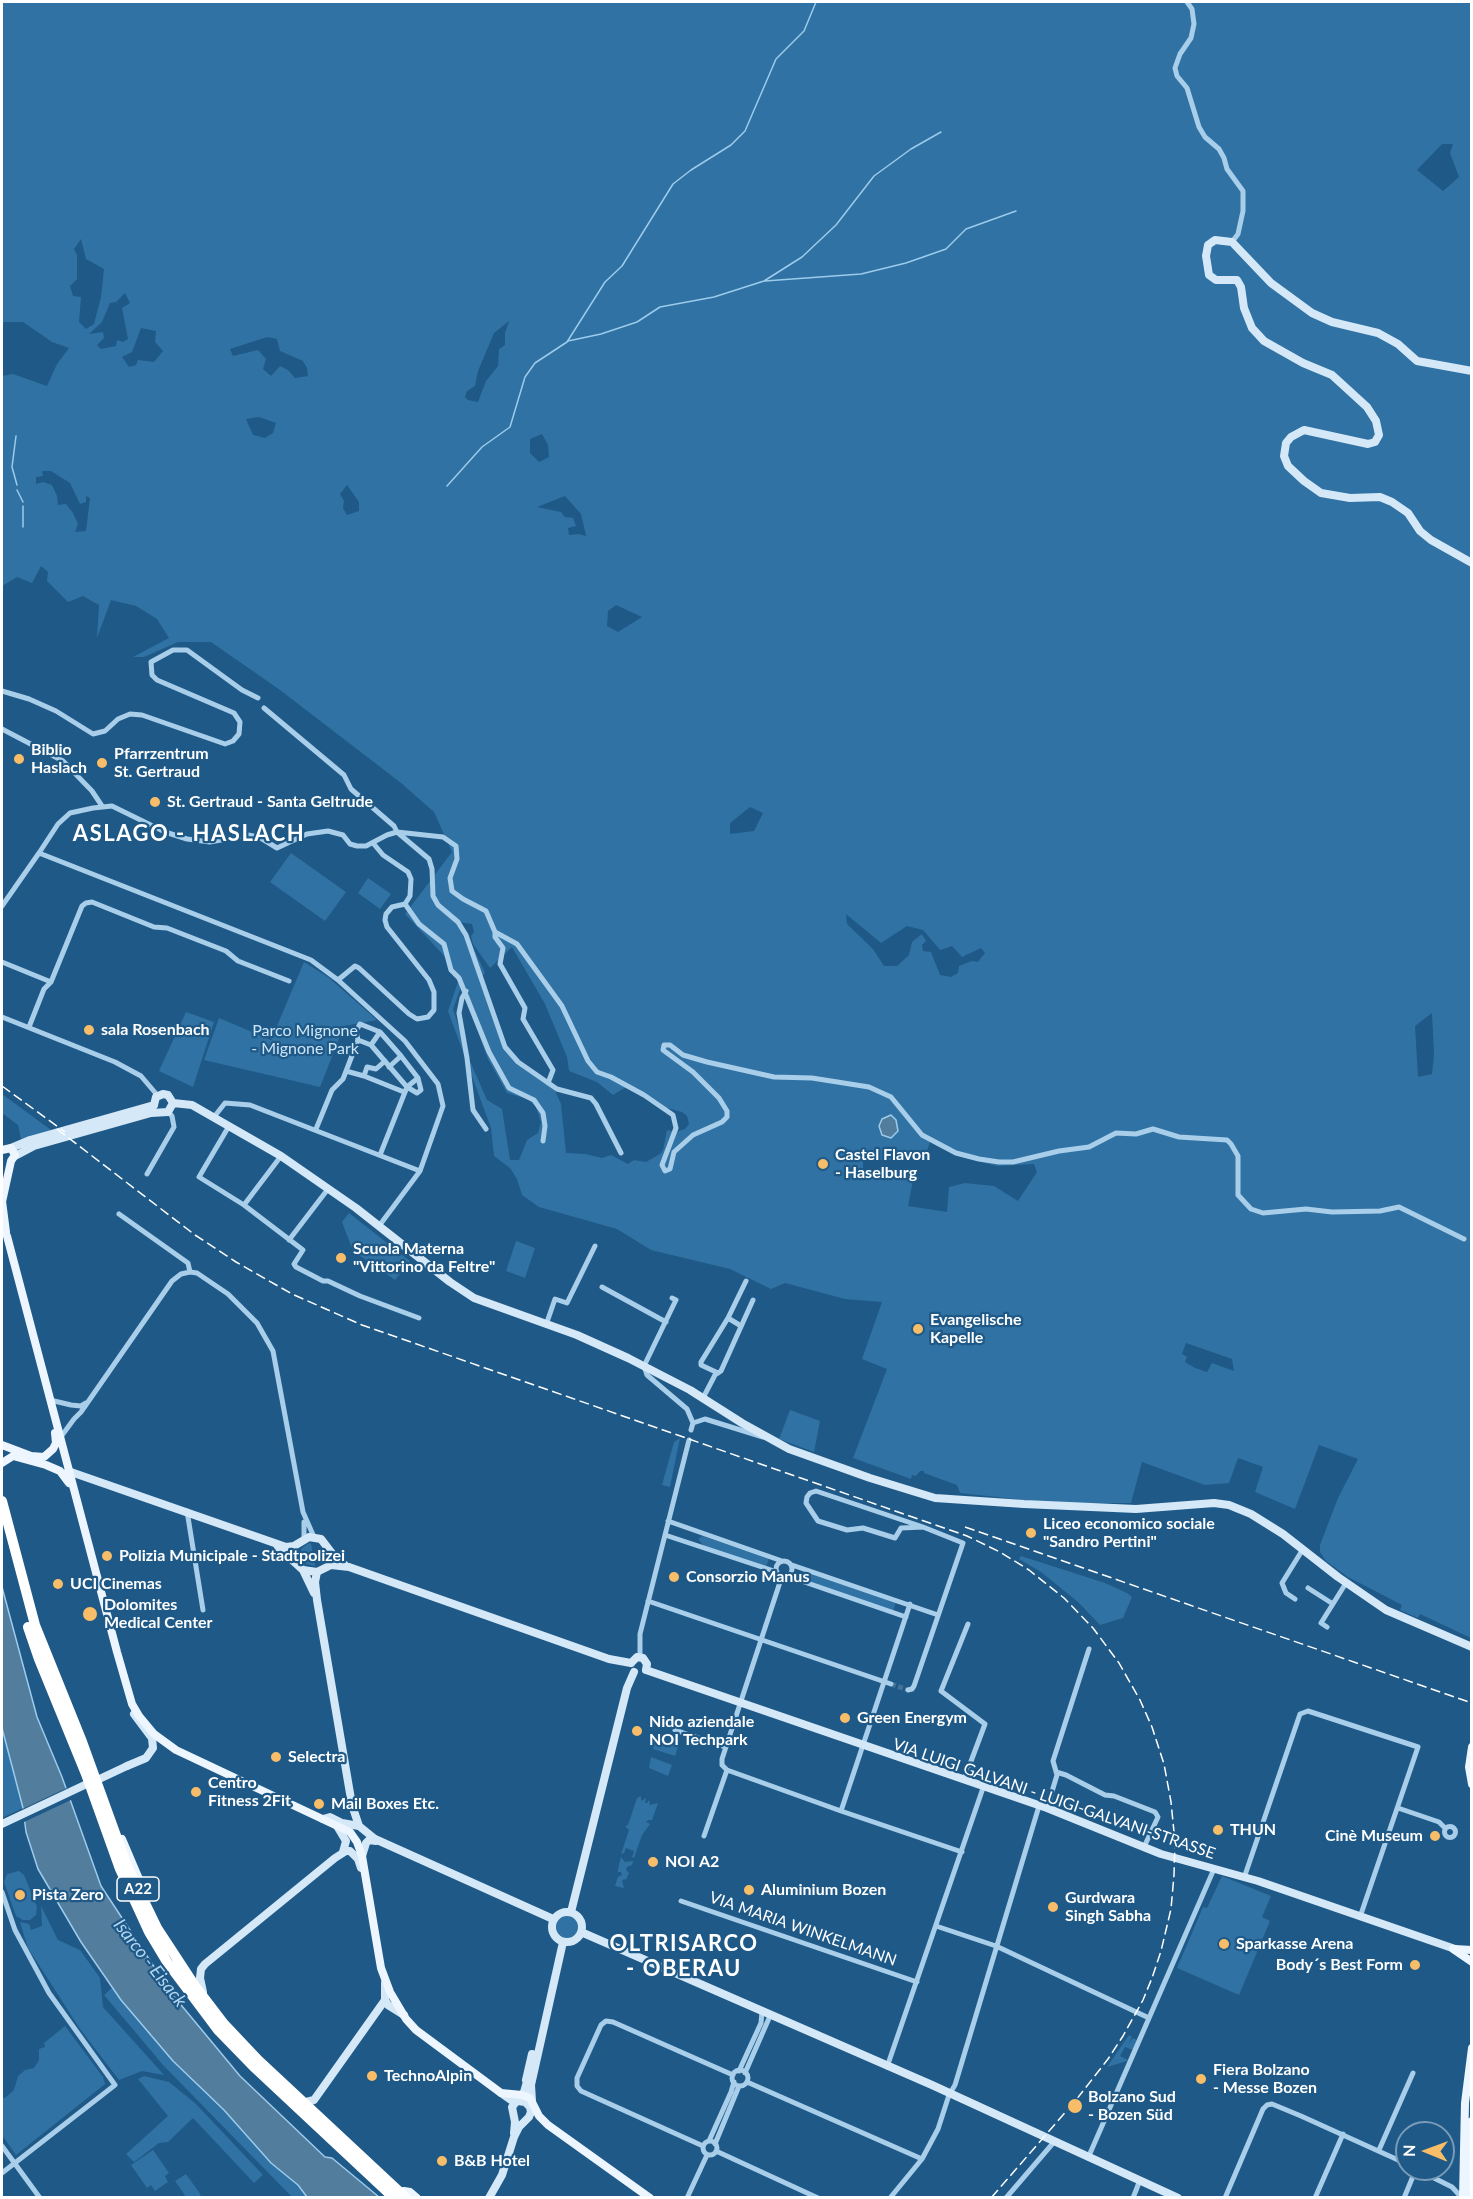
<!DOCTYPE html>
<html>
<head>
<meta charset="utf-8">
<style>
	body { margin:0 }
	#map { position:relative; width:1473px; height:2199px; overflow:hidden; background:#1f5987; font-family:Lato,sans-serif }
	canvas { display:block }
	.frame { position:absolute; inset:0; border:3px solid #fff; pointer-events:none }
	.north { position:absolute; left:1395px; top:2121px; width:60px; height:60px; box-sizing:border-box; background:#1f5987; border:2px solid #799bb7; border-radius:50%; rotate:271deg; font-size:16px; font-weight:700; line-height:24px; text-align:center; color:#fff }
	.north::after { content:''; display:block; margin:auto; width:21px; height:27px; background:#f8bd68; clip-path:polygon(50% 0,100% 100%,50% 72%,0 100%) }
</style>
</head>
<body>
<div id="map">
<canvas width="1473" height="2199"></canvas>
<div class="frame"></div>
<div class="north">N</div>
</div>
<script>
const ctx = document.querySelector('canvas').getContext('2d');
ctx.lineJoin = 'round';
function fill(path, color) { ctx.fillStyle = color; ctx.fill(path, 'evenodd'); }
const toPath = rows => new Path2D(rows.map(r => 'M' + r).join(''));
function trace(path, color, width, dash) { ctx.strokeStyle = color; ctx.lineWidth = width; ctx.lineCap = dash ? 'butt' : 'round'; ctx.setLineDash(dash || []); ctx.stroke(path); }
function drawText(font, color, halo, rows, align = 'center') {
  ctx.font = font + ' Lato,sans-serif'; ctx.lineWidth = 4.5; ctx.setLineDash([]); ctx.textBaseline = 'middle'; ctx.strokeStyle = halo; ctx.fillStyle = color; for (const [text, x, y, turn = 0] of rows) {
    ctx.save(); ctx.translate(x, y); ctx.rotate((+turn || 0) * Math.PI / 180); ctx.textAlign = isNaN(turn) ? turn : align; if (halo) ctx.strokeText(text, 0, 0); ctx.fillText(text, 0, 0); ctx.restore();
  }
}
fill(toPath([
	[2,2,1471,2,1471,1638,1420,1614,1418,1618,1400,1610,1402,1605,1348,1577,1326,1561,1320,1552,1320,1545,1338,1498,1358,1459,1319,1445,1295,1509,1255,1492,1263,1467,1238,1458,1229,1483,1205,1485,1142,1462,1131,1503,1051,1503,960,1493,957,1485,924,1473,924,1471,920,1471,916,1476,912,1475,911,1479,853,1458,887,1369,862,1359,882,1302,845,1299,785,1283,771,1289,730,1269,651,1250,617,1229,539,1207,522,1195,517,1179,510,1168,494,1156,491,1128,448,1011,458,982,449,961,405,914,452,852,434,812,401,783,280,690,211,642,178,642,144,657,133,657,169,638,157,619,136,606,111,600,97,638,99,605,83,596,68,602,47,581,48,572,41,566,32,583,17,577,2,586,2,376,13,374,47,386,57,364,69,348,52,342,23,322,2,322],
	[1442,144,1453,144,1450,153,1459,177,1443,191,1417,170],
	[81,239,86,259,104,269,101,297,94,324,86,329,79,322,81,297,73,296,70,286,77,279,77,255,74,249],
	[125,293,130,303,122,308,128,339,123,342,117,340,116,346,101,349,97,345,104,338,103,332,89,334,102,322,110,303,116,302],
	[509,321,505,333,505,345,499,349,498,366,486,381,478,402,468,400,465,397,467,391,475,386,478,371,494,333],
	[141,328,156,331,155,342,163,351,154,362,138,360,136,365,129,367,122,357,132,352],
	[267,337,277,339,280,351,303,361,307,368,308,376,295,378,288,370,280,366,271,376,263,369,266,359,258,350,233,356,230,349],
	[259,417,276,423,273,433,265,438,253,435,246,419],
	[542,434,548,445,549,457,539,462,530,453,530,439],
	[42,471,51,471,70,483,80,504,86,502,86,496,90,498,86,531,75,532,78,524,73,513,66,504,58,505,57,496,52,485,43,482,36,484,36,477,43,476],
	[347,485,359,502,359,511,347,515,343,508,344,501,340,494],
	[565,496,581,514,586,536,578,534,569,535,568,528,576,526,573,518,565,517,561,512,537,507],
	[616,605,642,617,618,632,607,626,608,611],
	[750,807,763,813,754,831,730,834,730,823],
	[846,914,881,943,907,926,923,930,940,950,952,946,962,957,981,948,985,953,978,962,972,961,959,966,958,973,951,977,940,975,931,952,923,951,922,945,926,941,922,934,912,942,909,955,897,966,884,966,873,949,847,924],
	[459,922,472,924,474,932,471,936,473,944,490,968,512,947,545,1004,567,1057,569,1071,597,1082,613,1095,626,1087,656,1105,682,1112,687,1116,689,1124,685,1129,676,1132,667,1130,663,1150,660,1154,646,1162,634,1160,628,1164,611,1155,602,1158,585,1154,566,1153,561,1104,551,1082,526,1067,507,1046,481,977,485,973,472,945,469,943],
	[461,987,488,1059,507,1093,528,1099,536,1107,541,1122,538,1133,527,1140,519,1160,510,1160,502,1109,487,1100,469,1059,453,1009],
	[1432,1013,1434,1054,1432,1074,1418,1077,1415,1026],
	[930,1142,954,1155,997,1166,1034,1164,1037,1172,1018,1201,994,1186,965,1183,949,1187,947,1212,908,1206,915,1170,863,1174,863,1160,892,1160,893,1154,914,1159,925,1157],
	[1186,1343,1232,1359,1234,1371,1212,1363,1207,1372,1195,1368,1185,1362,1187,1357,1182,1354],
	[291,853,346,892,325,921,270,882],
	[368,878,391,894,380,909,358,893],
	[304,962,328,977,377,1020,344,1026,320,1087,204,1060,219,1018,271,1040],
	[186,1012,214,1022,193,1087,159,1071],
	[2,1094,51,1130,21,1139,18,1125,2,1113],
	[349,1213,410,1261,395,1280,353,1251,342,1222],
	[516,1241,535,1248,525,1278,506,1271],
	[790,1410,820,1421,814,1452,779,1439],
	[680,1438,670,1487,662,1485,674,1442],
	[702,1536,769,1558,766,1568,704,1546,698,1539],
	[307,1544,311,1543,315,1566,303,1563,300,1558,301,1549],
	[1021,1556,1105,1583,1127,1593,1132,1597,1123,1618,1100,1625,1078,1602,1041,1572,1019,1559],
	[806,1571,896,1602,893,1611,802,1580],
	[2,1728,23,1808,2,1818],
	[660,1739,679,1744,675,1756,653,1749,656,1741],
	[651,1757,672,1765,668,1776,649,1768],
	[641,1796,641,1801,646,1798,645,1803,647,1803,649,1800,650,1805,658,1803,652,1820,648,1820,646,1822,650,1824,642,1835,634,1858,632,1857,634,1851,626,1848,624,1853,621,1854,629,1830,625,1826,628,1825,637,1798],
	[621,1857,625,1862,633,1861,632,1865,627,1867,626,1870,629,1873,626,1880,624,1879,622,1881,624,1888,615,1886,618,1877,622,1875,621,1872,618,1872,618,1869],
	[19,1871,24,1875,37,1907,36,1915,30,1920,23,1920,16,1916,4,1882,7,1874],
	[1222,1876,1271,1896,1262,1917,1270,1921,1239,1995,1177,1968,1203,1907,1207,1908],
	[41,1906,58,1940,80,1950,100,1978,103,2007,164,2075,142,2071,119,2080,80,2029,28,1948,20,1922,29,1924,31,1930,42,1926],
	'556 1927a11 11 0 1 1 22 0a11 11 0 1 1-22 0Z',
	[113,1987,121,2000,173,2061,224,2110,271,2163,298,2185,307,2197,292,2197,163,2065,104,1995],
	[65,2026,103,2077,105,2084,16,2155,2,2135,2,2099,6,2097,14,2090,18,2076,25,2070,34,2068,39,2060,39,2049,45,2047,44,2043],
	[1129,2035,1132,2037,1128,2045,1133,2038,1137,2040,1133,2050,1125,2047,1120,2056,1128,2060,1127,2061,1107,2067],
	[144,2076,169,2082,196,2104,263,2175,254,2183,193,2118,168,2142,159,2143,134,2162,126,2154,168,2116,138,2079],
	[153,2150,169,2173,165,2176,168,2182,155,2191,151,2185,147,2188,131,2165],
	[186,2174,201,2195,198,2197,186,2197,175,2181]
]), '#3072a3');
const water = toPath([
	[891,1115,896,1120,898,1131,891,1138,882,1135,879,1126,882,1119,891,1115],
	[2,1587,37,1717,62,1777,101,1886,172,1994,240,2076,325,2157,332,2158,379,2197,307,2197,298,2185,271,2163,224,2110,173,2061,121,2000,81,1942,38,1869,26,1832,23,1808,2,1728,2,1587]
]);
fill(water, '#537d9d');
trace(water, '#9ccbec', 1.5);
fill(toPath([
	[69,1787,73,1799,22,1823,20,1810]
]), '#1f5987');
trace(toPath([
	[765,281,861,274,906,263,946,249,966,229,1016,211],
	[568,341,601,334,637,322,660,307,714,297,764,281,802,257,836,225,874,176,911,149,941,132],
	[16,436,12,467,17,485],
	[447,486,482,447,510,427,525,377,535,363,567,342,605,282,622,266,673,184,691,170,731,145,745,131,776,59,804,31,816,2],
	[17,490,23,502],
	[23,527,23,506]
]), '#9ccbec', 1.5);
trace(toPath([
	[891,1684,908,1690]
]), '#417299', 5, [5, 2.5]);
trace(toPath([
	[1187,2,1192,9,1194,24,1191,38,1180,54,1175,68,1177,76,1187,88,1199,127,1205,137,1219,149,1224,158,1227,169,1243,191,1243,211,1238,234,1232,242],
	[2,691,29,699,56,711,93,734,105,731,118,719,130,714,142,715,225,744,233,741,239,734,240,722,234,713,157,680,152,675,151,662,173,650,187,650,242,690,258,698],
	[264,708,344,775,351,789,394,826,397,832,429,859,432,869,433,896,438,905,458,922,466,935,505,1047,518,1062,557,1089,591,1098,596,1104,621,1153],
	[2,729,63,761,92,791,102,806],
	[373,843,383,855,408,872,411,879,410,896,405,904],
	[39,853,311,960,338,980,405,1041,438,1084,443,1106,420,1171,379,1226],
	[405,904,419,924,444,944,451,970,459,978,489,1052,509,1088,534,1100,543,1113,545,1126,543,1141],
	[2,906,39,853,58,824,70,813,93,808,112,806,165,832,187,839,210,842,248,835,259,837,277,848,307,834,328,831,343,835,350,844,357,846,366,846,387,835,397,832,443,837,456,846,457,859,450,878,452,891,463,899,486,911,495,932,517,944,562,1006,588,1061,597,1072,611,1077,644,1095,673,1115,676,1128,662,1165,665,1171,670,1169,674,1152,693,1135,722,1122,727,1117,727,1111,719,1098,693,1072,663,1050,664,1045,670,1045,683,1055,707,1062,774,1077,812,1078,869,1087,891,1097,922,1135,956,1153,979,1159,999,1162,1013,1162,1059,1151,1089,1147,1116,1133,1136,1134,1153,1129,1179,1137,1227,1140,1231,1144,1238,1156,1238,1195,1251,1209,1263,1213,1306,1209,1332,1212,1380,1211,1399,1207,1464,1239],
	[495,932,495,937,503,948,500,964,525,1008,523,1019,553,1070,548,1083],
	[2,962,51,982],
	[338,980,355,966,359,968,409,1014,417,1019,428,1017,434,1010,434,992,429,980,387,927,385,920,386,914,392,907,405,904],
	[466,991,462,998,459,1013,467,1058,473,1110,486,1129],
	[2,1017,115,1062,141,1076,158,1096],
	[29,1027,44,989,51,982,82,906,86,903,92,902,154,927,167,928,226,951,238,961,289,981],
	[358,1040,356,1031,360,1024,380,1032],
	[371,1045,380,1032,401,1056],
	[389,1067,401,1056,418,1078],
	[346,1071,364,1076,367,1067,376,1069,385,1061],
	[364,1076,404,1092],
	[418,1078,421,1090,417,1093,407,1087,418,1078],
	[214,1117,225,1103,250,1105,420,1171],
	[229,1126,199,1177,244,1205,303,1250,294,1264,296,1267,323,1281,328,1281,360,1296,419,1318],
	[316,1129,332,1090,343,1079,358,1040,371,1045,407,1087,380,1155],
	[147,1174,174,1127,172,1116,168,1112],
	[244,1205,281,1156],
	[119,1214,188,1263,190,1272],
	[289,1240,328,1189],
	[602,1287,666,1322],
	[672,1298,676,1300,674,1304,644,1366,647,1375,687,1409,693,1423,691,1430],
	[728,1318,746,1281],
	[546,1325,555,1299,567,1303,595,1246],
	[718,1373,701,1365,701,1362,728,1318,741,1326],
	[703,1398,715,1375,721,1371,753,1300],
	[50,1400,71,1405,81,1406,86,1403],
	[693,1423,705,1419,763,1437],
	[60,1438,74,1419,81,1412,172,1281,181,1274,190,1272,197,1273,228,1294,257,1323,273,1351,303,1512,314,1537],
	[187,1511,203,1610],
	[668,1521,782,1561],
	[665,1535,777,1572],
	[304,1539,304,1522],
	'776 1569a8 8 0 1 1 16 0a8 8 0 1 1-16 0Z',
	[792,1565,938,1615],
	[787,1576,906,1617],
	[1308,1588,1333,1604],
	[1295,1599,1286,1593,1282,1583,1303,1549],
	[648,1601,891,1684],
	[1327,1627,1321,1623,1346,1583],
	[640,1657,640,1634,689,1440],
	[908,1690,912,1689,914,1686,963,1543,923,1527,816,1491,810,1493,807,1497,806,1503,818,1521,847,1530,863,1528,895,1538,901,1528,923,1527],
	[675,1730,725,1747],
	[727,1770,841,1811,962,1852],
	[1056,1772,1066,1775,1105,1795,1114,1796,1155,1812,1158,1817,1144,1847],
	[964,1780,985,1724,941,1691,968,1624],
	[1047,1808,1057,1775,1053,1761,1089,1649],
	[1398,1808,1439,1822,1445,1828],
	[841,1811,910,1604],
	'1444.5 1832a5.5 5.5 0 1 1 11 0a5.5 5.5 0 1 1-11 0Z',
	[704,1836,727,1770,722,1765,722,1759,782,1576],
	[1244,1878,1300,1714,1308,1711,1418,1747,1360,1917],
	[2,1892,15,1930,49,1993,115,2085,2,2173],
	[681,1901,917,1982],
	[936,1926,996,1946,1149,2018],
	[887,2067,983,1788],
	'732 2078a8 8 0 1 1 16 0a8 8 0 1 1-16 0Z',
	[739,2071,761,2023,762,2012],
	[745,2073,770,2016],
	[747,2082,922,2159],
	'703 2148a7 7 0 1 1 14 0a7 7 0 1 1-14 0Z',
	[709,2141,731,2092,734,2082],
	[715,2144,739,2086],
	[2,2146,40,2198],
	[703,2146,581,2091,577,2086,577,2078,601,2025,606,2021,613,2022,733,2075],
	[1379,2150,1413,2073],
	[716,2151,818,2198],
	[1088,2158,1214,1869],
	[1416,2169,1452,2187,1462,2198],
	[687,2198,707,2155],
	[890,2198,922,2159,938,2129,949,2095,955,2085,1039,1806],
	[1006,2198,1054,2142],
	[1133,2198,1140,2180],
	[1225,2198,1263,2109,1267,2105,1272,2104,1301,2116,1407,2164],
	[1315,2198,1343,2134],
	[1404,2198,1416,2169]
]), '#a8ceea', 5);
trace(toPath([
	[1472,371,1417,361,1398,344,1378,333,1332,322,1312,313,1271,283,1232,242,1215,240,1208,245,1206,256,1209,275,1216,280,1237,280,1241,287,1244,308,1252,328,1264,341,1303,363,1332,375,1367,407,1376,421,1379,435,1375,442,1368,444,1304,430,1291,437,1286,443,1284,456,1288,466,1304,481,1321,493,1350,498,1380,497,1392,502,1408,513,1420,531,1431,540,1472,563],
	[173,1103,192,1105,281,1156,356,1208,450,1282,474,1298,577,1335,628,1358,690,1390,742,1423,789,1449,870,1478,935,1498,1024,1504,1136,1509,1214,1503,1229,1505,1251,1514,1283,1534,1338,1577,1386,1610,1472,1647],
	[154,1105,156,1097,163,1094,168,1095,173,1103],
	[11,1148,30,1140,154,1105],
	[15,1156,34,1146,151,1113,168,1112,173,1103],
	[68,1471,286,1547,294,1546,309,1537,321,1539,334,1556,345,1565],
	[278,1547,303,1570,314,1593],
	[303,1570,317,1572,331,1565,349,1567,609,1659,631,1663],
	[317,1572,315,1582,317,1600,352,1805,359,1826,375,1839,553,1919],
	[631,1663,637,1657,643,1658,647,1664,646,1670],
	[646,1670,1047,1808,1161,1854,1258,1881,1458,1950],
	[127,1766,146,1758,153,1748,152,1738,134,1714],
	[323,1819,330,1817,342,1823,359,1826],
	[2,1824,91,1782],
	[337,1826,346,1841,343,1852],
	[362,1856,366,1843,369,1840,376,1841],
	'552 1927a15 15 0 1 1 30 0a15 15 0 1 1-30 0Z',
	[571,1912,627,1688,634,1672],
	[581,1932,932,2085,1178,2198],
	[203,1992,200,1978,201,1969,205,1964,335,1858,346,1851,350,1851,358,1859,361,1868],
	[385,2000,388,2005,404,2015],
	[526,2080,532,2054],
	[532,2101,531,2085,563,1942],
	[306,2102,314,2100,385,2000,385,1983],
	[514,2133,515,2122,512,2107,524,2092,528,2078],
	[489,2198,502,2175,514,2137,519,2127,529,2117,531,2112,530,2107,525,2102,511,2100,501,2093]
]), '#d4e8f8', 8);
trace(toPath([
	[2,1150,11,1148,15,1155,11,1161,2,1202],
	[2,1201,6,1232],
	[2,1228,7,1236,117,1652,132,1704,139,1716,154,1734,176,1750,350,1832,357,1842,362,1856,381,1968,390,1992,406,2019,416,2030,501,2093,522,2095,530,2098,539,2116,548,2125,650,2198],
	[2,1445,31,1456,44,1457,53,1449,56,1443,55,1433],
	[2,1463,13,1456,46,1465,60,1471,69,1483],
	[1472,1747,1469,1767,1472,1784],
	[122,1839,145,1893],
	[1453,1949,1472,1962],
	[1454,1949,1472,1950],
	[404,2191,410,2192,417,2198],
	[1463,2198,1465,2103,1472,2048],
	[1470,2198,1472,2121]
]), '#edf6fe', 8);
trace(toPath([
	[2,1086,65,1132],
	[57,1129,195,1235,236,1262,292,1294,362,1325,967,1536,1000,1552,1029,1570,1064,1598,1093,1628,1119,1663,1140,1700,1152,1727,1164,1764,1171,1802,1175,1842,1174,1875,1171,1909,1161,1951,1152,1978,1143,2000,1123,2036,1108,2059,1076,2100,991,2198],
	[965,1527,1472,1703]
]), '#fff', 1.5, [10, 4.5]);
trace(toPath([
	[93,1782,127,1766]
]), '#d4e8f8', 8);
trace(toPath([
	[2,1501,35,1625,81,1739,127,1866,157,1928,195,1986,224,2024,258,2060,406,2198],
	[28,1627,39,1659,86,1774,120,1869,149,1932,167,1962,218,2030,253,2066,394,2198]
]), '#fff', 10);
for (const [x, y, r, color] of [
	[19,759,6,"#f8bd68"],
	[102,763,6,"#f8bd68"],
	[155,802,6,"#f8bd68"],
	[89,1030,6,"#f8bd68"],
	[823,1164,6,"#f8bd68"],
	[341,1258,6,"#f8bd68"],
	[918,1329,6,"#f8bd68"],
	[1031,1533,6,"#f8bd68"],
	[107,1556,6,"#f8bd68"],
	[674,1577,6,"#f8bd68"],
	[58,1584,6,"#f8bd68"],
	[90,1614,8,"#f8bd68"],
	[845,1718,6,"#f8bd68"],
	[637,1731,6,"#f8bd68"],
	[276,1757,6,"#f8bd68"],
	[196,1792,6,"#f8bd68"],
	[319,1804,6,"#f8bd68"],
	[1218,1830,6,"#f8bd68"],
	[1435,1836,6,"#f8bd68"],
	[653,1862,6,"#f8bd68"],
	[749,1890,6,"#f8bd68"],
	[20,1895,6,"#f8bd68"],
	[1053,1907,6,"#f8bd68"],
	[1224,1944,6,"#f8bd68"],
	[1415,1965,6,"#f8bd68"],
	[372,2076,6,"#f8bd68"],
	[1201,2079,6,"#f8bd68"],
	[1075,2106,8,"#f8bd68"],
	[442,2161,6,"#f8bd68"]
]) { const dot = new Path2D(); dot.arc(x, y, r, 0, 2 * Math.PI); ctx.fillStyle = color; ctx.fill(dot); trace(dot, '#1f5987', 2); }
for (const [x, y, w] of [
	[138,1889,42]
]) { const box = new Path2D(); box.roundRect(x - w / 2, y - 12, w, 24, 4.5); ctx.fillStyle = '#1f5987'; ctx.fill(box); trace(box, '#fff', 1.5); }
drawText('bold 15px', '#fff', null, [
	["A22",138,1889]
]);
drawText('bold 16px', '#fff', '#1f5987', [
	["Biblio",31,750],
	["Haslach",31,768],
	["Pfarrzentrum",114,754],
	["St. Gertraud",114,772],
	["St. Gertraud - Santa Geltrude",167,802],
	["sala Rosenbach",101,1030],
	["Castel Flavon",835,1155],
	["- Haselburg",835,1173],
	["Scuola Materna",353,1249],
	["\"Vittorino da Feltre\"",353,1267],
	["Evangelische",930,1320],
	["Kapelle",930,1338],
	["Liceo economico sociale",1043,1524],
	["\"Sandro Pertini\"",1043,1542],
	["Polizia Municipale - Stadtpolizei",119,1556],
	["Consorzio Manus",686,1577],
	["UCI Cinemas",70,1584],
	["Dolomites",104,1605],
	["Medical Center",104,1623],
	["Green Energym",857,1718],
	["Nido aziendale",649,1722],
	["NOI Techpark",649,1740],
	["Selectra",288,1757],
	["Centro",208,1783],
	["Fitness 2Fit",208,1801],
	["Mail Boxes Etc.",331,1804],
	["THUN",1230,1830],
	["Cinè Museum",1423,1836,"right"],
	["NOI A2",665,1862],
	["Aluminium Bozen",761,1890],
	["Pista Zero",32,1895],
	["Gurdwara",1065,1898],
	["Singh Sabha",1065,1916],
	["Sparkasse Arena",1236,1944],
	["Body´s Best Form",1403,1965,"right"],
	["Fiera Bolzano",1213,2070],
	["- Messe Bozen",1213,2088],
	["TechnoAlpin",384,2076],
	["Bolzano Sud",1088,2097],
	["- Bozen Süd",1088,2115],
	["B&B Hotel",454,2161]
], 'left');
drawText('16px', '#cde6f8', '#1f5987', [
	["Parco Mignone",305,1031],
	["- Mignone Park",305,1049]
]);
drawText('16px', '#fff', '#1f5987', [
	["VIA LUIGI GALVANI - LUIGI-GALVANI-STRASSE",1054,1799,19],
	["VIA MARIA WINKELMANN",803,1929,19]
]);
drawText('italic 18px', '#b4d8f2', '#1f5987', [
	["Isarco - Eisack",150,1963,52]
]);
ctx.letterSpacing = '1.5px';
drawText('bold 22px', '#fff', '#1f5987', [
	["ASLAGO - HASLACH",189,834],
	["OLTRISARCO",684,1944],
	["- OBERAU",684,1969]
]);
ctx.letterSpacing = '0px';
</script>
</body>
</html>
